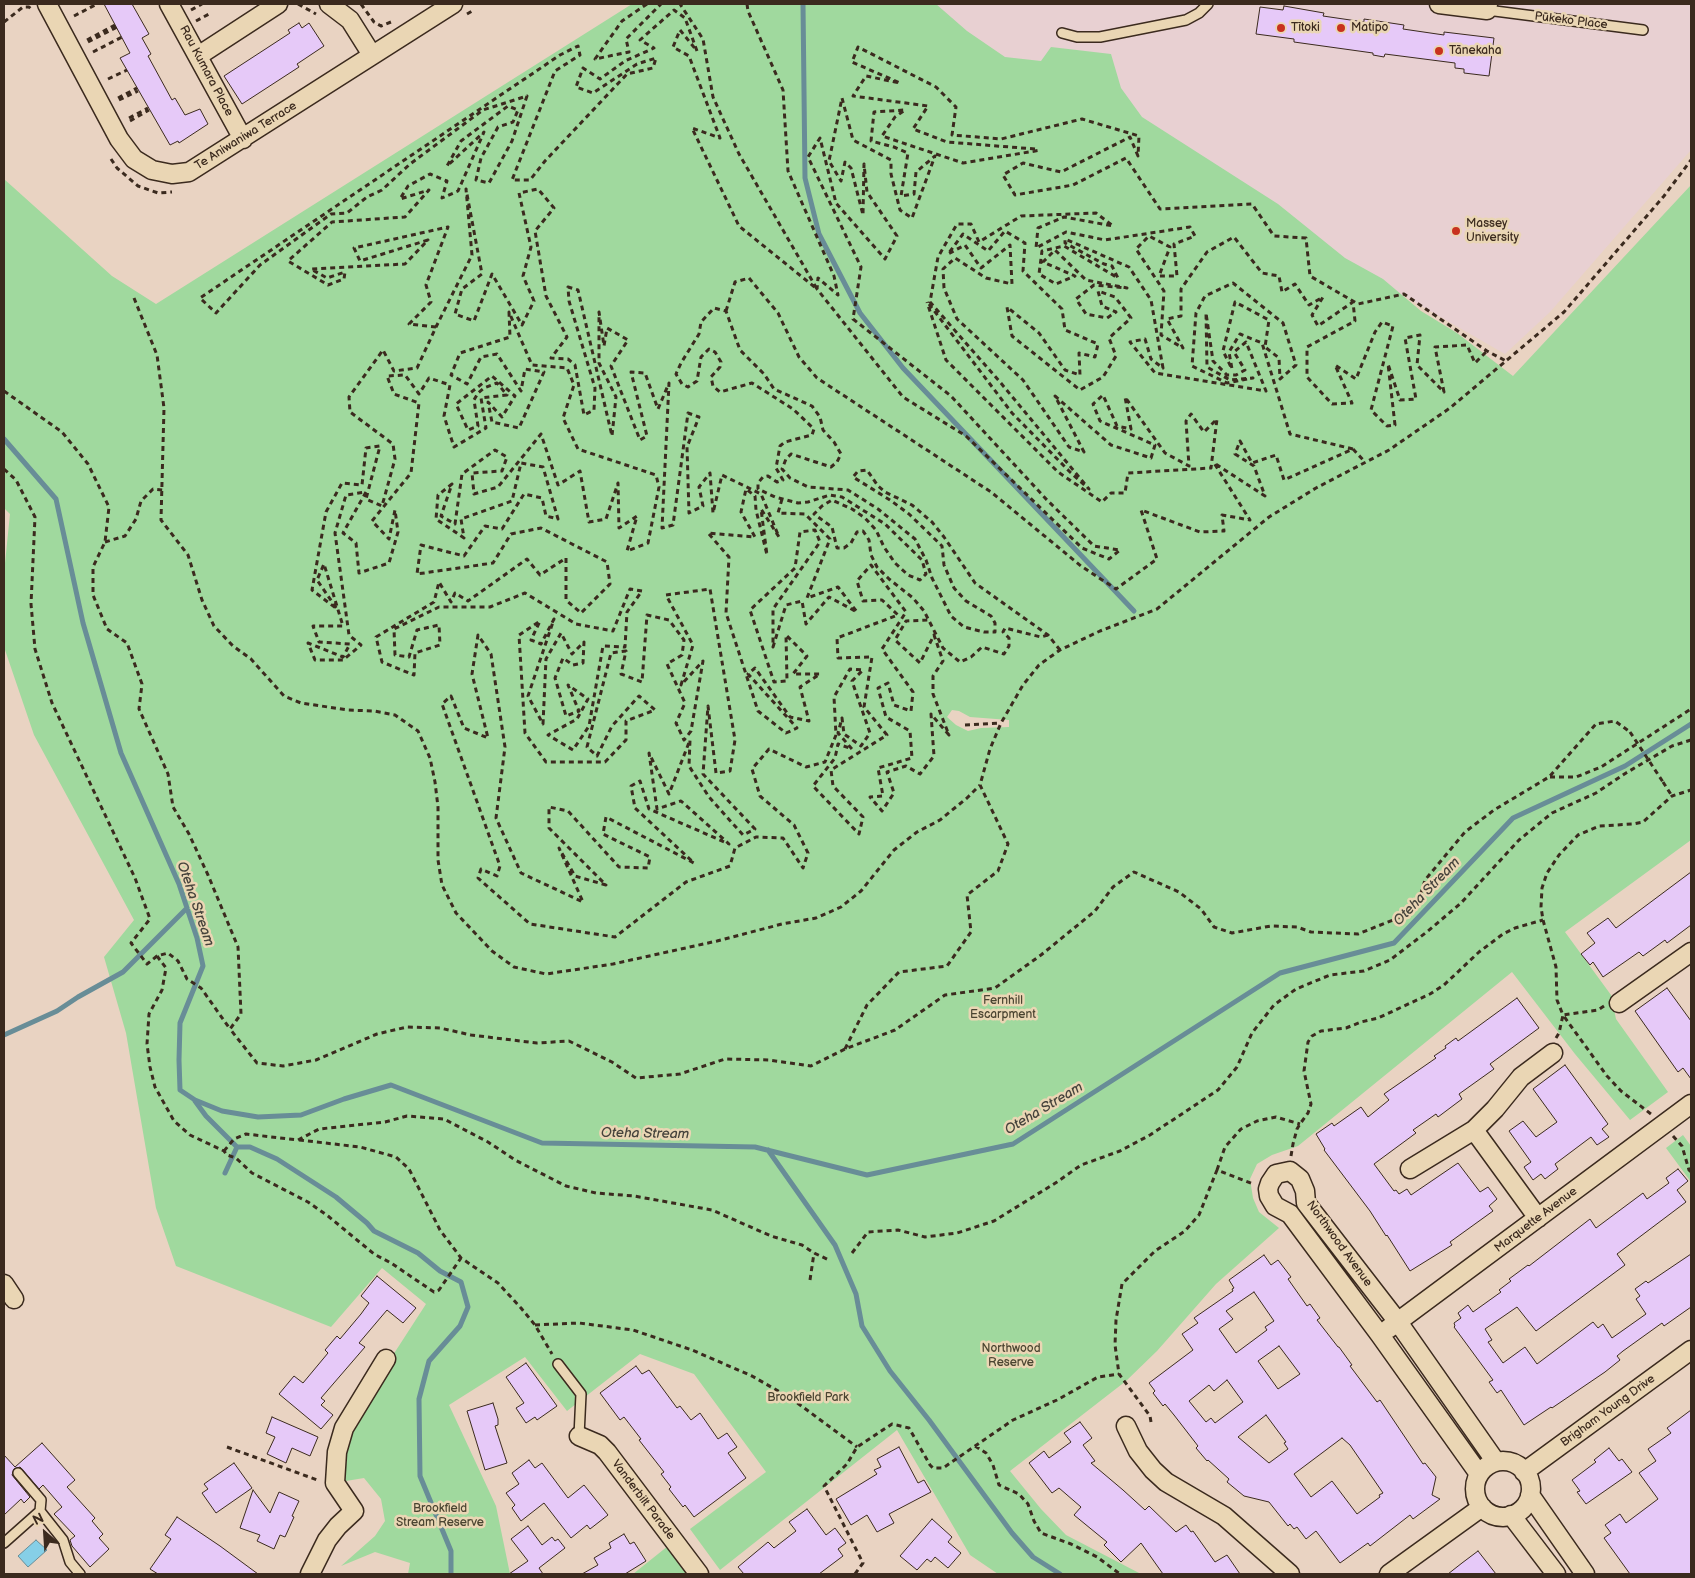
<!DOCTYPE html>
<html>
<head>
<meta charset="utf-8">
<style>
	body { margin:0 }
	#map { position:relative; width:1695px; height:1578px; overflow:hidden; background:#e9d3c2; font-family:"Balsamiq Sans",sans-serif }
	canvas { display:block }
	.frame { position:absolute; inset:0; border:5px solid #3b2a1e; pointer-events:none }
	.north { position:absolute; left:20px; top:1508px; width:50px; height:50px; -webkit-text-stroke:4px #ead6b4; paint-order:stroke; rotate:334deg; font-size:14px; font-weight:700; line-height:20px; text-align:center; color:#3b2a1e }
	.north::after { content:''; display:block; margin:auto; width:18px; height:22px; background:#3b2a1e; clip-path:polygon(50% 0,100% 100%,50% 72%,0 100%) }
</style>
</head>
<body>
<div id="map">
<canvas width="1695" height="1578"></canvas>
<div class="frame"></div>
<div class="north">N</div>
</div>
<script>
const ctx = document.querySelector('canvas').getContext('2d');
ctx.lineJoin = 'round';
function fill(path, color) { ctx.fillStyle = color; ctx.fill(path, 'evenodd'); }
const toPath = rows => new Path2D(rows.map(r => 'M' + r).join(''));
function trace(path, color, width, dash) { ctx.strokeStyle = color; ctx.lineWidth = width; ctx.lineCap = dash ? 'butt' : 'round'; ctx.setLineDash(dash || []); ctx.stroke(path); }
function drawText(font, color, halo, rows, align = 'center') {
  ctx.font = font + ' "Balsamiq Sans",sans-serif'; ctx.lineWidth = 5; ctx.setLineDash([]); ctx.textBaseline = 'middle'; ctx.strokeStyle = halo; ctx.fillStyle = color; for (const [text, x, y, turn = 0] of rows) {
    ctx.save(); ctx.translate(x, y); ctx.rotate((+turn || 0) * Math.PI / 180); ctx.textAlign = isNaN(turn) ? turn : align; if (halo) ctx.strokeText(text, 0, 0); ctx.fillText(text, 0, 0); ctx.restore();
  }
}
fill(toPath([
	[895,4,1691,4,1691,150,1550,312,1505,354]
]), '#e8d0d2');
fill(toPath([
	[632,4,936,4,967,31,1005,57,1041,61,1051,47,1111,54,1121,88,1142,117,1278,204,1345,258,1383,279,1421,311,1457,333,1513,376,1691,185,1691,840,1565,932,1611,995,1616,1019,1668,1092,1630,1120,1575,1054,1512,972,1298,1146,1272,1155,1257,1164,1250,1179,1253,1198,1259,1212,1279,1228,1216,1284,1157,1351,1126,1381,1010,1471,1041,1509,1066,1535,1141,1574,998,1574,970,1555,897,1430,720,1570,690,1529,766,1472,694,1374,640,1354,567,1411,525,1357,449,1405,496,1506,510,1574,408,1574,410,1563,375,1552,341,1566,375,1536,385,1521,381,1499,364,1478,340,1482,338,1470,360,1406,426,1304,382,1268,331,1327,176,1266,156,1208,126,1033,104,957,134,920,34,735,4,647,4,573,10,514,4,508,4,179,112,276,156,304],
	[952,710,959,711,970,717,1009,720,1009,727,981,728,968,731,956,725,947,717],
	[1683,1135,1691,1146,1691,1182,1666,1148],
	[668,1546,689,1574,633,1574]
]), '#a0d99e');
const water = toPath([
	[36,1540,47,1550,28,1567,18,1556,36,1540]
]);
fill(water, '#86cfe7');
trace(water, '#688d97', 1);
trace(toPath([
	[803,4,805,178,819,234,860,313,903,368,1134,611],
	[4,439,56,499,83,623,121,753,179,884,197,938,203,966,180,1023,179,1060,180,1090,195,1100,222,1111,258,1117,301,1115,344,1099,391,1085,542,1143,755,1147,867,1175,1013,1144,1280,973,1394,943,1513,818,1625,766,1691,724],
	[4,1035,57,1011,78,997,123,972,187,908],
	[195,1101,206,1116,237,1147,250,1147,277,1159,336,1197,367,1223,374,1231,418,1253,440,1271,461,1282,468,1307,460,1326,429,1361,419,1399,420,1476,451,1551,451,1574],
	[768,1150,835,1245,856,1294,862,1326,890,1371,929,1420,1012,1533,1033,1557,1060,1574],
	[225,1173,237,1147]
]), '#688d97', 5);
const building = toPath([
	[104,4,132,4,149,34,142,38,151,54,148,56,172,100,175,98,185,115,200,109,208,124,179,143,178,141,170,145,120,58,130,53,104,4],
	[1284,6,1324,13,1323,16,1364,22,1364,19,1404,25,1403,29,1444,35,1444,32,1494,38,1489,76,1464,73,1464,69,1455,68,1455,63,1385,54,1384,57,1373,55,1373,53,1294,42,1294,39,1256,34,1260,7,1283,10,1284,6],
	[299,23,302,28,309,23,324,46,297,64,299,67,242,104,224,76,290,33,288,30,299,23],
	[1691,872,1691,925,1667,943,1665,940,1643,956,1639,952,1603,977,1593,962,1590,965,1581,954,1595,943,1587,933,1608,918,1616,928,1691,872],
	[1667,988,1691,1021,1691,1079,1683,1068,1678,1072,1635,1011,1667,988],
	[1517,998,1539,1028,1490,1064,1494,1069,1459,1094,1462,1099,1438,1117,1436,1114,1413,1130,1416,1133,1374,1164,1394,1191,1396,1190,1399,1194,1407,1189,1411,1195,1458,1163,1480,1192,1488,1187,1497,1199,1489,1206,1493,1211,1450,1242,1452,1245,1410,1271,1387,1235,1386,1236,1370,1211,1324,1150,1325,1149,1316,1134,1332,1123,1334,1126,1361,1107,1368,1117,1389,1100,1384,1094,1436,1058,1434,1056,1446,1048,1445,1046,1456,1038,1458,1041,1517,998],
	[1565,1065,1608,1124,1602,1129,1609,1137,1597,1145,1591,1137,1555,1164,1558,1169,1545,1179,1541,1174,1533,1180,1524,1167,1531,1162,1509,1131,1523,1121,1536,1137,1557,1122,1533,1089,1565,1065],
	[1678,1169,1688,1181,1677,1190,1686,1202,1617,1254,1625,1265,1536,1331,1517,1307,1485,1329,1492,1340,1488,1342,1503,1363,1525,1347,1537,1364,1593,1322,1598,1328,1603,1324,1612,1338,1646,1314,1636,1299,1640,1296,1635,1289,1646,1281,1648,1283,1691,1254,1691,1307,1664,1326,1662,1323,1623,1351,1617,1356,1620,1360,1605,1372,1552,1408,1551,1407,1524,1425,1501,1390,1497,1393,1489,1382,1493,1380,1454,1327,1455,1326,1454,1323,1461,1318,1458,1313,1468,1305,1473,1312,1501,1292,1499,1290,1511,1281,1509,1279,1528,1265,1529,1266,1590,1219,1596,1228,1643,1193,1647,1199,1669,1183,1666,1178,1678,1169],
	[1264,1255,1271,1265,1278,1260,1291,1277,1288,1279,1307,1306,1310,1304,1320,1318,1317,1320,1338,1347,1339,1347,1352,1365,1350,1366,1377,1402,1380,1400,1423,1464,1425,1463,1436,1477,1432,1495,1440,1499,1413,1519,1410,1515,1370,1546,1368,1543,1340,1563,1316,1531,1306,1539,1297,1527,1294,1529,1290,1524,1288,1526,1269,1502,1244,1496,1227,1482,1229,1479,1208,1460,1207,1461,1196,1448,1198,1446,1174,1415,1165,1404,1163,1406,1153,1393,1155,1391,1149,1383,1193,1350,1182,1334,1198,1323,1194,1318,1233,1291,1232,1289,1234,1288,1229,1280,1264,1255],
	[1254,1292,1274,1321,1265,1327,1267,1330,1236,1353,1219,1329,1233,1319,1226,1311,1254,1292],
	[1279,1346,1300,1374,1278,1389,1258,1361,1279,1346],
	[1227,1380,1243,1402,1215,1423,1211,1418,1206,1422,1189,1401,1209,1385,1214,1391,1227,1380],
	[1266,1415,1286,1442,1284,1443,1288,1449,1269,1463,1238,1437,1266,1415],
	[1342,1438,1350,1445,1383,1493,1379,1495,1380,1497,1357,1514,1332,1481,1311,1497,1294,1474,1342,1438],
	[377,1276,416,1308,403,1323,387,1310,359,1343,365,1347,321,1398,325,1401,321,1405,333,1415,321,1429,279,1394,294,1376,303,1383,328,1353,325,1350,337,1336,340,1339,361,1314,369,1303,361,1296,377,1276],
	[526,1363,557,1406,537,1420,535,1417,526,1423,516,1408,524,1403,506,1377,526,1363],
	[636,1366,642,1374,649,1370,677,1408,680,1406,691,1420,700,1413,718,1439,727,1433,737,1447,728,1453,746,1478,694,1517,685,1505,683,1507,669,1489,671,1487,661,1474,664,1472,639,1440,641,1439,624,1417,620,1420,600,1393,636,1366],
	[493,1403,498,1419,498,1425,495,1426,507,1463,485,1470,467,1411,493,1403],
	[1691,1410,1691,1574,1630,1574,1604,1538,1611,1533,1605,1525,1620,1514,1626,1523,1658,1499,1639,1473,1656,1461,1648,1449,1671,1433,1667,1428,1691,1410],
	[272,1417,318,1437,310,1456,292,1448,286,1463,267,1454,275,1437,266,1433,272,1417],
	[1080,1422,1092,1438,1083,1445,1095,1461,1091,1463,1123,1490,1145,1510,1149,1506,1176,1532,1186,1525,1191,1532,1193,1531,1215,1562,1227,1555,1240,1574,1163,1574,1141,1543,1121,1562,1104,1545,1107,1542,1074,1515,1081,1507,1059,1488,1052,1493,1029,1463,1044,1451,1049,1458,1071,1442,1064,1433,1080,1422],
	[42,1443,75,1480,67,1487,95,1518,92,1521,103,1534,99,1538,109,1549,90,1567,72,1546,70,1540,75,1536,54,1514,62,1507,43,1485,39,1489,20,1467,14,1469,12,1475,30,1497,24,1503,21,1499,4,1515,4,1455,15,1467,42,1443],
	[899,1447,918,1483,924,1480,931,1492,889,1514,894,1523,877,1532,867,1515,851,1525,836,1499,877,1474,874,1470,881,1467,877,1459,899,1447],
	[1609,1448,1619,1461,1622,1459,1632,1472,1586,1504,1577,1492,1580,1491,1572,1480,1596,1462,1594,1460,1609,1448],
	[529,1460,535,1468,542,1463,568,1498,584,1485,608,1515,590,1529,587,1525,571,1538,544,1503,521,1521,512,1508,515,1505,506,1493,519,1484,512,1473,529,1460],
	[234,1463,252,1488,216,1513,202,1493,208,1489,204,1484,234,1463],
	[253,1490,270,1513,279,1492,299,1501,292,1516,294,1517,285,1537,280,1535,274,1549,257,1541,260,1535,240,1528,253,1490],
	[807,1509,826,1535,835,1528,846,1543,838,1549,843,1556,819,1574,744,1574,738,1567,768,1542,774,1548,796,1531,789,1522,807,1509],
	[177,1517,220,1546,258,1574,158,1574,150,1569,171,1539,165,1535,177,1517],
	[932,1519,952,1537,948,1542,961,1553,948,1568,935,1557,931,1562,927,1559,917,1570,900,1556,932,1519],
	[528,1526,542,1545,552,1537,555,1541,558,1539,565,1548,539,1568,543,1574,509,1574,528,1561,511,1539,528,1526],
	[624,1534,630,1544,634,1542,646,1561,625,1574,582,1574,598,1565,594,1558,611,1548,609,1543,624,1534],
	[1478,1551,1496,1574,1448,1574,1462,1563,1478,1551]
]);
fill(building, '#e6c9f8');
trace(building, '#3b2a1e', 1);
const service = toPath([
	[1487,10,1643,30],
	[1062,33,1077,37,1100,37,1186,20,1199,13,1208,4],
	[558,1364,581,1394,579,1436],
	[18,1473,41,1500,40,1511,63,1540,70,1562,80,1574],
	[4,1543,40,1511]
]);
const minor = toPath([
	[47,4,119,139,134,159,152,170,172,174,189,172,453,4],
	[169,4,243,139],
	[329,4,350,20,372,55],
	[1439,4,1487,10,1488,4],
	[198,56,278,4],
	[1619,1003,1691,952],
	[1474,1130,1538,1218],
	[1410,1169,1474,1130,1495,1109,1521,1077,1553,1053],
	[4,1284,14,1299],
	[1388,1329,1691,1104],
	[1126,1426,1138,1451,1153,1470,1166,1482,1224,1516,1290,1574],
	[579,1436,600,1445,607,1452,699,1574],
	'1475 1489a28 28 0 1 1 56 0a28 28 0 1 1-56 0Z',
	[1524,1472,1691,1350],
	[1479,1474,1380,1335,1290,1214,1275,1206,1269,1196,1268,1189,1270,1183,1276,1174,1290,1171,1300,1179,1305,1191,1306,1203,1398,1322,1496,1462],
	[1530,1495,1585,1574],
	[1511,1515,1556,1574],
	[310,1574,327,1540,338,1526,354,1511,335,1483,337,1452,344,1428,386,1359],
	[1389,1574,1482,1507]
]);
trace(service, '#3b2a1e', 12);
trace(minor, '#3b2a1e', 21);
trace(toPath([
	[298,4,316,14],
	[361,4,374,22,381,26,391,22],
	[647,4,622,21,595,59,629,52,626,39,661,4],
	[747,4,748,11,783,90,788,171,834,276,838,295,818,278,817,289,903,397,966,436,1082,548,1109,559,1120,550,1094,546,1047,500,951,396,853,319,861,267,808,157,820,138,836,203,885,259,897,236,867,192,864,164,863,215,851,168,845,162,841,181,829,161,842,98,853,140,891,160,891,174,900,210,912,218,935,156,916,172,914,194,901,196,908,153,894,147,871,141,874,112,905,110,895,117,882,136,963,163,1041,150],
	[191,10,202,4],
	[467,14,474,10],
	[74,16,97,4],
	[196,21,209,14],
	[4,22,23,7,29,7,32,10],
	[87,40,115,25],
	[88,42,117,27],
	[93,52,122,37],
	[108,79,127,70],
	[118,98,137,88],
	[119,100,138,91],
	[129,118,148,108],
	[130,121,149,110],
	[1035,149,947,142,913,129,928,106,853,96,866,76,900,83,852,62,858,47,936,87,956,107,952,135,1001,139,1082,119,1139,136,1138,156,1130,137,1061,172,1023,163,1003,175,1015,195,1073,185,1126,158,1160,209,1252,204,1274,236,1306,238,1310,276,1358,304,1404,294,1487,351,1506,361],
	[111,159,117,168,138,186,158,193,172,192],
	[134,298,157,355,164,408,161,520,188,555,202,600,214,626,233,646,251,659,284,696,301,703,348,710,374,711,395,715,418,731,430,758,435,782,438,807,438,860,442,885,456,913,492,951,514,967,546,974,613,964,717,941,782,924,816,918,841,907,861,891,894,850,917,832,940,820,967,798,980,785],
	[929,304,1012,413,1070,472,1089,489,1000,382,930,302,938,257,957,224,971,224,979,242,1021,216,1096,213,1113,226,1064,217,1038,228,1036,248,1066,232,1105,240,1190,227,1195,236,1174,244,1177,276,1159,276,1170,247,1149,236,1136,249,1164,291,1161,335,1183,348,1167,319,1181,316,1181,289,1207,252,1234,237,1262,273,1279,276,1282,292,1295,284,1309,305,1323,297,1312,315,1318,326,1353,302,1355,321,1307,347,1307,377,1332,404,1352,403,1335,365,1356,379,1375,332,1382,322,1393,326,1371,410,1387,426,1395,425,1388,364,1400,400,1416,399,1405,338,1420,335,1417,365,1444,392,1435,347,1467,345,1475,363,1487,351],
	[726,311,735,282,749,278,778,313,799,357,817,378,991,492,1081,566,1116,589,1157,559,1141,510,1200,532,1224,531,1222,515,1250,520,1214,463,1265,496,1254,466,1235,454,1240,441,1252,463,1276,455,1284,480,1353,449,1290,434,1262,343,1240,334,1229,352,1232,369,1223,351,1235,302,1269,320,1265,347,1279,358,1280,379,1296,365,1283,323,1233,283,1205,296,1196,313,1192,366,1227,383,1253,378,1230,380,1207,367,1206,313,1213,361,1227,375,1236,375,1245,370,1234,352,1246,342,1266,391,1155,373,1130,342,1145,339,1151,359,1163,368,1151,300,1129,267,1065,239,1065,243,1104,264,1112,266,1118,278,1064,246,1042,251,1039,274,1056,284,1075,276,1043,262,1055,250,1086,280,1127,288,1094,285,1076,299,1086,314,1107,318,1116,312,1102,306,1098,291,1115,297,1131,318,1109,338,1116,356,1103,377,1080,390,1012,336,1007,307,1039,333,1065,370,1080,375,1079,353,1095,357,1098,344,1065,330,1062,309,1023,271,1025,243,1005,231,988,251,963,234,948,254,965,245,981,268,1010,245,1012,284,986,278,955,258,943,269,944,288,957,319,1023,380,1069,447,1084,452,1055,396,1111,445,1151,458,1155,445,1100,421,1093,404,1103,395,1117,426,1131,429,1125,397,1165,453,1189,466,1186,421,1191,414,1204,432,1217,419,1211,468,1128,473,1125,493,1111,493,1102,502,1058,472,946,360,927,302],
	[436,327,409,324,431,302,426,285,448,227,354,248,360,261,428,240,405,264,311,269,327,278,345,272,344,279,328,285,288,261,332,222,405,217,429,190,400,199,408,186,430,174,447,181,442,198,458,191,484,132,447,166,461,141,508,106,518,110,513,122,498,127,481,158,476,180,489,183,512,141,527,96,483,110,410,164,382,190,367,197,347,213,331,214,260,265,216,313,200,298,560,55,578,46,580,55,555,71,512,180,530,180,545,161,627,74,653,68,656,58,637,64,593,93,576,87,583,68,600,79,625,61,654,48,640,40,674,10,685,18,697,51,680,30,673,47,689,56,720,138,692,128,739,226,817,289,739,154,713,97,703,39,680,4],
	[4,391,62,432,88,464,109,507,105,542,93,567,93,595,107,629,127,643,142,684,139,709,168,774,173,807,189,834,208,875,238,947,241,1014,230,1029,257,1063,283,1066,316,1060,377,1034,407,1027,440,1028,471,1035,537,1043,569,1041,612,1062,636,1078,680,1074,725,1059,769,1060,811,1066,845,1049,895,1030,945,995,995,988,1041,955,1095,911,1113,887,1134,872,1179,892,1201,909,1214,927,1232,933,1271,926,1297,927,1311,932,1358,934,1398,918,1418,903,1425,880,1465,832,1494,810,1549,777,1596,724,1615,721,1630,732],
	[1353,449,1365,462],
	[4,469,16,480,35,517,31,604,35,649,52,703,135,878,150,919,131,943,147,964,157,956,168,953,178,961,187,979,201,988,230,1029],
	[782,499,778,513,805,514,830,539,807,598,838,587,857,612,829,597,806,624,802,601,786,605,773,647,773,609,820,542,815,530,800,532,795,568,750,610,774,682,787,681,786,635,807,656,793,674,820,674,800,687,809,721,790,717,755,668,748,674,797,728,786,733,758,711,726,613,729,557,708,533,755,537,741,512,746,489,755,496,756,510,767,555,761,509,779,537,761,494,722,475,713,513,710,473,699,487,703,506,689,513,687,447,699,417,688,413,673,525,662,528,669,383,658,409,645,373,631,372,647,436,640,440,611,366,628,340,607,328,604,346,599,312,599,363,616,397,612,436,578,290,568,287,569,301,595,388,594,410,584,415,575,365,568,359,551,358,567,337,546,296,535,231,554,208,538,189,519,193,531,247,523,276,534,301,522,325,492,274,474,321,455,314,462,289,482,274,466,189,472,255,436,327,417,368,394,371,383,350,349,397,350,412,393,444,395,459,382,506,366,499,380,446,366,448,362,485,342,483,326,512,312,590,337,609,317,580,324,564,343,626,313,626,319,642,350,644,343,657,308,643,315,660,343,660,361,645,349,635,335,533,346,495,366,492,343,533,356,543,359,573,389,563,398,532,395,510,389,539,372,521,411,473,419,403,394,394,387,376,405,375,419,394,429,378,450,385,444,416,454,447,486,428,481,398,507,395,497,383,484,388,478,393,474,400,478,426,468,430,456,404,492,376,515,396,502,417,488,402,492,422,519,428,544,372,525,369,521,391,497,354,481,357,467,384,451,375,460,353,510,337,509,312,532,365,567,368,574,385,563,418,578,449,656,475,659,487,648,543,627,551,637,516,619,528,618,483,606,519,589,522,580,471,558,485,541,434,498,487,474,494,472,473,502,471,507,457,495,450,462,474,455,524,441,516,452,484,438,495,436,519,464,538,461,519,512,501,521,463,543,467,558,519,546,516,542,498,524,494,502,529,485,526,464,556,421,545,417,574,493,563,511,534,541,528,607,562,610,584,581,613,566,600,566,558,540,575,527,559,468,601,455,593,451,602,439,582,434,602,376,637,382,662,414,675,415,653,440,645,439,625,417,630,409,657,395,655,394,629,439,607,490,607,525,593,576,624,613,631,630,589,642,591,627,612,625,647,603,646,589,726,573,750,548,735,577,719,588,699,568,685,579,711,566,716,555,678,563,658,573,665,583,663,584,642,572,654,561,633,546,659,543,724,528,696,554,619,541,644,531,640,540,621,519,635,525,733,546,762,605,762,626,740,626,721,655,710,639,696,612,726,597,756,587,747,611,653,626,651,621,674,642,682,647,615,669,620,684,640,682,655,667,664,685,703,676,723,684,740,691,731,703,661,681,685,693,645,666,595,710,589,735,740,730,771,716,773,708,706,703,774,755,829,743,835,709,797,689,766,690,740,669,794,649,753,657,809,681,801,729,844,649,809,640,781,631,786,635,808,694,863,606,817,603,834,650,857,648,868,619,867,568,811,549,807,549,828,606,885,575,876,559,848,583,902,521,873,496,818,505,747,491,654,478,635,472,674,488,738,464,728,451,696,442,704,500,866,497,876,481,869,478,878,530,924,615,937,686,882,730,866,735,848,756,837,783,838,803,868,808,853,794,825,760,796,752,769,769,749,806,767,825,762,836,735,834,697,850,669,863,670,852,681,870,733,861,746,844,734,842,718,838,733,852,749,838,744,835,758,813,786,859,834,863,817,833,786,831,770,887,735,864,707,872,657,838,658,837,638,898,615,882,600,863,601,857,581,871,565,906,612,882,649,913,692,911,711,894,705,888,683,878,688,886,717,910,731,912,758,878,768,883,796,870,797,882,811,894,793,887,772,906,766,920,774,934,756,931,714,949,735,933,694,933,676,943,661,934,635,920,663,895,640,906,621,930,620],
	[105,542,125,536,136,519,141,501,153,489,163,490],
	[1048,635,1041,637,1005,628,1003,632,1009,638,1009,646,1004,654,982,647,971,657,960,662,943,648,924,611,913,598,889,579,877,567,871,555,869,540,863,531,857,532,851,543,844,548,837,548,832,527,814,514,822,506,832,500,852,509,865,518,876,530,884,547,895,563,908,575,920,580,926,574,922,560,885,524,842,497,830,495,808,502,798,503,775,497,758,489,758,483,763,477,768,476,777,482,783,480,776,468,780,446,785,442,812,435,814,429,793,409,752,383,720,392,713,386,711,377,720,367,721,362,715,352,709,349,701,357,697,381,688,387,682,384,676,374,681,363,699,334,701,322,714,308,726,311,740,350,764,374,774,389,812,406,820,417,823,430,834,442,841,454,837,462,831,467,791,454,786,459,782,469,790,478,808,487,848,490,878,509,915,539,926,560,932,578,951,616,964,627,984,632,995,632,995,623,991,616,966,601,954,588,944,565,942,546,909,514,890,500,853,477,858,471,867,470,878,486,885,492,912,505,932,522,944,537,975,583,1048,635,1060,650],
	[965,725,1001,723],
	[1550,777,1576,777,1601,767,1691,709],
	[1663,782,1672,796],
	[157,956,166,968,162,990,149,1014,147,1044,150,1067,155,1087,174,1121,190,1135,224,1151,227,1155,236,1158,252,1173,308,1202,328,1216,374,1254,391,1263,434,1292,439,1290,461,1258],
	[1604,1006,1598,1010,1563,1015,1607,1076,1621,1091,1651,1114],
	[1556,1038,1559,1033,1563,1015,1557,1000,1556,967,1543,920,1541,907,1542,888,1547,873,1559,855,1578,835,1599,826,1633,824,1643,822,1672,796,1691,790],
	[845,1049,867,1005,899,972,947,966,971,932,967,895,998,871,1008,844,980,785,990,749,1001,723,1023,685,1039,665,1060,650,1100,631,1157,609,1269,517,1316,488,1389,450,1450,408,1564,312,1664,196,1691,160],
	[1673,1136,1682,1146,1689,1170,1691,1172],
	[299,1140,360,1147,396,1157,409,1169,440,1230,461,1258,498,1283,521,1308,535,1325,552,1354],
	[224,1151,234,1139,246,1134,298,1140,319,1129,385,1122,407,1116,444,1119,488,1142,515,1160,566,1186,596,1193,634,1196,712,1210,771,1236,802,1245,814,1253,829,1260],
	[1291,1156,1293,1144,1297,1129,1300,1124,1308,1113,1311,1104,1304,1071,1308,1042,1312,1036,1321,1031,1346,1028,1361,1022,1378,1018,1430,994,1444,985,1479,952,1503,934,1515,928,1543,920],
	[1217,1170,1225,1147,1241,1129,1257,1121,1276,1117,1300,1124],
	[852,1253,868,1232,898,1230,925,1237,957,1233,994,1221,1057,1182,1081,1165,1120,1151,1150,1135,1218,1090,1237,1067,1252,1033,1274,1005,1296,989,1330,975,1364,971,1390,960,1428,931,1461,903,1519,840,1552,813,1596,793,1626,773,1672,746,1691,740],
	[810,1280,814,1253],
	[535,1325,579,1323,633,1330,692,1350,752,1376,792,1399,857,1447],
	[1151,1422,1150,1416,1119,1374,1115,1345,1116,1320,1122,1284,1155,1251,1185,1231,1199,1215,1217,1170,1253,1184],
	[975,1446,986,1453,993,1465,999,1485,1019,1494,1028,1504,1034,1521,1041,1533,1071,1544,1097,1557,1120,1574],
	[227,1447,320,1481],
	[855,1574,863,1563,824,1486,847,1464,857,1447,892,1424,909,1428,930,1465,933,1468,943,1468,1013,1420,1057,1400,1098,1377,1119,1374]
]), '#3b2a1e', 3, [5, 4]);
trace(service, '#ead6b4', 9);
trace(minor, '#ead6b4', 18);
trace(toPath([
	[1630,732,1663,782]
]), '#3b2a1e', 3, [5, 4]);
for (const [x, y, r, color] of [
	[1281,28,5,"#c8321e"],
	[1341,28,5,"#c8321e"],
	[1439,51,5,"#c8321e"],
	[1456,231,5,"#c8321e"]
]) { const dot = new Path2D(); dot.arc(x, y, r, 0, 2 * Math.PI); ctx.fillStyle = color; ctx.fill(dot); trace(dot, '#ead6b4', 2); }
drawText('12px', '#3b2a1e', '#ead6b4', [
	["Pūkeko Place",1571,21,7],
	["Rau Kumara Place",206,71,62],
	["Te Aniwaniwa Terrace",246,136,-32],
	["Marquette Avenue",1536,1220,-37],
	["Northwood Avenue",1339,1244,54],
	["Brigham Young Drive",1608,1411,-36],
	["Vanderbilt Parade",643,1500,53]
]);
drawText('12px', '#3b2a1e', '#ead6b4', [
	["Tītoki",1291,28],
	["Matipo",1351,28],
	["Tānekaha",1449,51],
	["Massey",1466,224],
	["University",1466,238]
], 'left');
drawText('12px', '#4a4431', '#ead6b4', [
	["Fernhill",1003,1001],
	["Escarpment",1003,1015],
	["Northwood",1011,1349],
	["Reserve",1011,1363],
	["Brookfield Park",808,1398],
	["Brookfield",440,1509],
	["Stream Reserve",440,1523]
]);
drawText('italic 14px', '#46433c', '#ead6b4', [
	["Oteha Stream",1427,892,-46],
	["Oteha Stream",195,904,71],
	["Oteha Stream",1044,1109,-31],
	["Oteha Stream",645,1134,1]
]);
</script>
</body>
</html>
